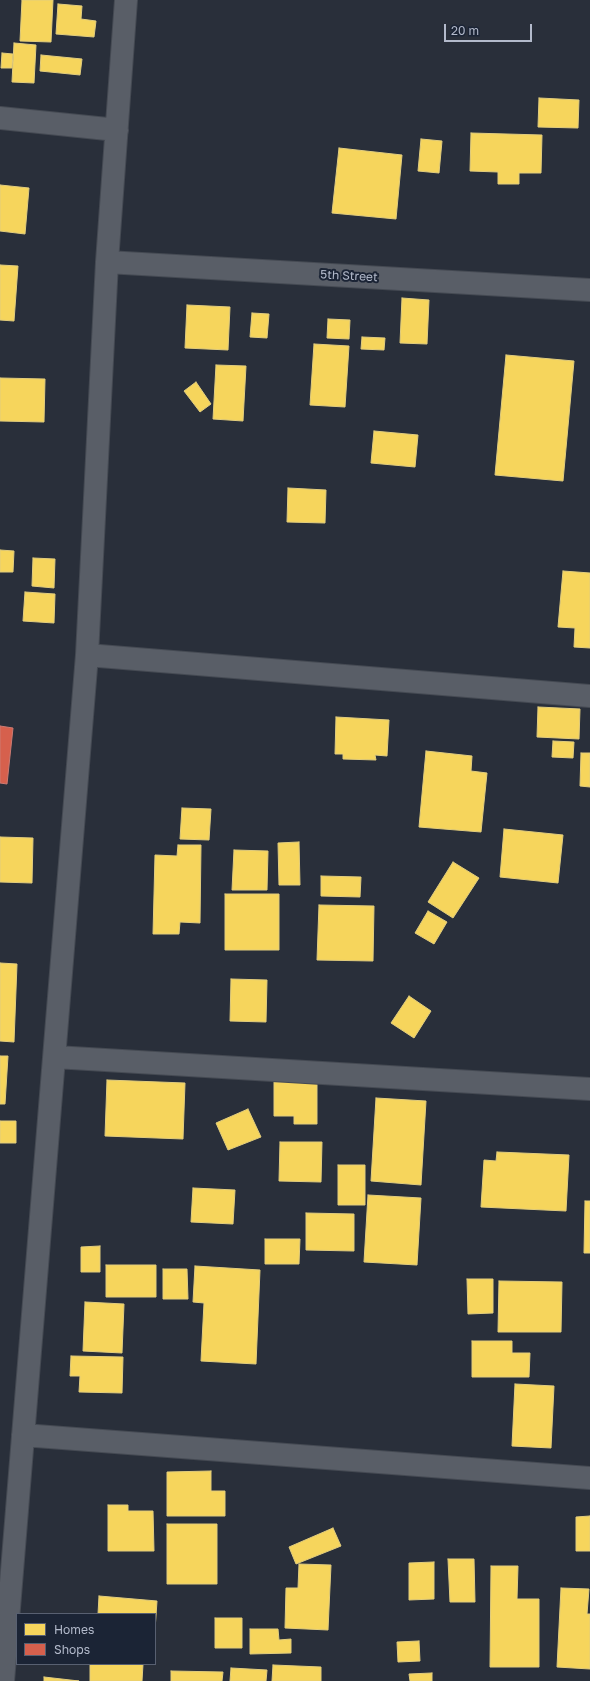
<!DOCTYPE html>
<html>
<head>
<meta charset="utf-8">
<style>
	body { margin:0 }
	#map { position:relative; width:590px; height:1681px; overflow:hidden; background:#292f3a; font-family:"Golos Text",sans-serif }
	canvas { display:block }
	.legend { position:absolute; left:16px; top:1613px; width:140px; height:52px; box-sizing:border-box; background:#1b2435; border:1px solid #586071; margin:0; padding:5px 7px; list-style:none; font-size:12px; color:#b3bacb }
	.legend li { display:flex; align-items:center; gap:8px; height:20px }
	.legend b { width:20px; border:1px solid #586071 }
	.scale { position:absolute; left:444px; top:24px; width:88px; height:18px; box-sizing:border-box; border:2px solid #b3bacb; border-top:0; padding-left:5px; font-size:12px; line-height:14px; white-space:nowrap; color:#b3bacb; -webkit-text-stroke:3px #1b2435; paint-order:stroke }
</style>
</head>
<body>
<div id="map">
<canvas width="590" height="1681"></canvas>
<ul class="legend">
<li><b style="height:11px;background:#f6d55c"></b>Homes</li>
<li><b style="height:11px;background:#d6604d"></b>Shops</li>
</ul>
<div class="scale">20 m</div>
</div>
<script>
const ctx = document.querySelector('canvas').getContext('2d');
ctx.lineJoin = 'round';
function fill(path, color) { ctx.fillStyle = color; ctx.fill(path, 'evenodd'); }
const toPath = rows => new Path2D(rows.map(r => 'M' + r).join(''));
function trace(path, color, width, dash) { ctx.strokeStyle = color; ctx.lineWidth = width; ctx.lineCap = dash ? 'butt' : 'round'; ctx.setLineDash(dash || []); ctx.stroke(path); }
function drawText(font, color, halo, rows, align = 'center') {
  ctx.font = font + ' "Golos Text",sans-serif'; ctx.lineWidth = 4; ctx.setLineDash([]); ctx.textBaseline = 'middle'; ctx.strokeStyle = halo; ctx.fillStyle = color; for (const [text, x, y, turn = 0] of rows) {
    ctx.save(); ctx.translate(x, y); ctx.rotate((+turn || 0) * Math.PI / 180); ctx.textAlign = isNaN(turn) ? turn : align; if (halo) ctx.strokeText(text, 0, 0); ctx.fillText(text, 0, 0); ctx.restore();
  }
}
const homes = toPath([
	[22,0,53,0,51,42,20,41,22,0],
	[58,4,82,6,81,19,96,21,94,37,56,34,58,4],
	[14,43,36,45,34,83,12,82,14,43],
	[2,53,13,54,12,68,1,68,2,53],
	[41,55,82,59,80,75,40,71,41,55],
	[539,98,579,100,578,128,538,127,539,98],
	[471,133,542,135,541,173,519,173,519,184,498,184,498,172,470,171,471,133],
	[421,139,442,141,439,173,418,171,421,139],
	[339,148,402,155,396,219,332,213,339,148],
	[0,185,29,188,25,234,0,231,0,185],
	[0,265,18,266,14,321,0,320,0,265],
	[402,298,429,300,427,344,400,343,402,298],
	[187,305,230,307,228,350,185,348,187,305],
	[252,313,269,314,267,338,250,337,252,313],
	[328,319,350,320,349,339,327,338,328,319],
	[362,337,385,338,384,350,361,349,362,337],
	[314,344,349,346,345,407,310,405,314,344],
	[506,355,574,361,563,481,495,475,506,355],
	[216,365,246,366,243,421,213,419,216,365],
	[0,378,45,379,44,422,0,421,0,378],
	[196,382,211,404,200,412,184,391,196,382],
	[374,431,418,435,415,467,371,463,374,431],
	[288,488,326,490,325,523,287,522,288,488],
	[0,550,14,551,13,572,0,572,0,550],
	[33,558,55,559,54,588,32,586,33,558],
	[563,571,590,573,590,648,574,647,575,628,558,627,563,571],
	[25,592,55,594,54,623,23,621,25,592],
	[538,707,580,709,579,739,537,737,538,707],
	[336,717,389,720,387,756,375,755,376,760,343,759,343,754,335,754,336,717],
	[553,741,574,742,573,758,552,757,553,741],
	[426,751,472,756,471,771,487,773,481,832,419,827,426,751],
	[581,753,590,753,590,787,580,786,581,753],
	[182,808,211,809,209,840,180,839,182,808],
	[504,829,563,835,558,883,500,877,504,829],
	[0,837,33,838,32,883,0,882,0,837],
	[299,842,300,885,279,885,278,843,299,842],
	[178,845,201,845,200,923,180,922,179,934,153,934,155,855,177,856,178,845],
	[234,850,268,851,267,890,232,890,234,850],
	[453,862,479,878,453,918,428,902,453,862],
	[321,876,361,877,360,897,321,896,321,876],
	[225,894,279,894,279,950,225,950,225,894],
	[319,905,374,906,373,961,317,960,319,905],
	[428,911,447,922,434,944,415,933,428,911],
	[0,963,17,964,14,1042,0,1041,0,963],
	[231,979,267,980,266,1022,230,1021,231,979],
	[409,996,431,1011,414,1038,391,1023,409,996],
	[0,1056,8,1056,5,1104,0,1104,0,1056],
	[107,1080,185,1083,183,1139,105,1136,107,1080],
	[317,1081,317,1124,294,1124,294,1116,274,1116,274,1082,317,1081],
	[376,1098,426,1101,421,1185,371,1181,376,1098],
	[248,1109,261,1137,228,1150,216,1123,248,1109],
	[0,1121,16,1121,16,1143,0,1143,0,1121],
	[280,1142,322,1142,321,1182,279,1181,280,1142],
	[497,1152,569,1155,566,1211,481,1207,484,1160,496,1161,497,1152],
	[338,1165,365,1165,365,1205,338,1205,338,1165],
	[193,1188,235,1190,233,1224,191,1222,193,1188],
	[368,1195,421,1198,417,1265,364,1262,368,1195],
	[585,1201,590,1201,590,1253,584,1253,585,1201],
	[306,1213,354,1214,354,1251,306,1250,306,1213],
	[265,1239,300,1239,299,1264,265,1264,265,1239],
	[100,1246,100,1272,81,1272,81,1247,100,1246],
	[106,1265,156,1265,156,1297,106,1297,106,1265],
	[195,1266,260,1270,256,1364,201,1361,204,1303,193,1302,195,1266],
	[163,1269,187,1269,188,1299,163,1299,163,1269],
	[467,1279,493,1279,493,1313,468,1314,467,1279],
	[499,1281,562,1282,561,1332,498,1332,499,1281],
	[85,1302,124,1304,122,1353,83,1351,85,1302],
	[472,1341,512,1341,512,1353,530,1353,529,1377,472,1377,472,1341],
	[71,1356,123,1357,122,1393,79,1392,80,1376,70,1376,71,1356],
	[515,1384,554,1386,551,1448,512,1446,515,1384],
	[211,1471,211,1491,225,1491,225,1516,167,1516,167,1472,211,1471],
	[108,1505,128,1505,128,1511,153,1511,154,1551,108,1551,108,1505],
	[590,1516,590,1551,576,1551,576,1517,590,1516],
	[167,1524,217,1524,217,1584,167,1584,167,1524],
	[333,1528,341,1546,296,1564,289,1547,333,1528],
	[448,1559,474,1559,475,1602,450,1602,448,1559],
	[434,1562,434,1599,409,1600,409,1563,434,1562],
	[299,1564,331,1565,328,1630,285,1628,286,1588,298,1588,299,1564],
	[491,1566,518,1566,517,1599,539,1599,539,1667,490,1667,491,1566],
	[561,1588,589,1589,587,1614,590,1614,590,1669,557,1667,561,1588],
	[99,1596,157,1601,155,1630,155,1614,98,1614,99,1596],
	[215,1618,242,1618,242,1648,215,1648,215,1618],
	[250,1629,278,1629,279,1640,291,1639,291,1653,250,1654,250,1629],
	[419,1641,420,1661,398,1662,397,1642,419,1641],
	[90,1664,143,1664,142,1681,90,1681,90,1664],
	[273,1665,321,1667,321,1681,272,1681,273,1665],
	[231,1668,267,1670,266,1681,230,1681,231,1668],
	[171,1671,223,1672,222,1681,171,1681,171,1671],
	[432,1673,432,1681,410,1681,409,1674,432,1673],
	[44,1677,79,1681,44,1681,44,1677]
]);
fill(homes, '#f6d55c');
trace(homes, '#e2cd7d', 1);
const shops = toPath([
	[0,726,13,728,7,784,0,783,0,726]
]);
fill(shops, '#d6604d');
trace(shops, '#cc7b73', 1);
const minor = toPath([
	[0,118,117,130],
	[107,262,590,290],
	[87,655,590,696],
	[55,1057,590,1089],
	[23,1435,590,1478],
	[3,1681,87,655,107,262,126,0]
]);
trace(minor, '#454a53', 24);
trace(minor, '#595e67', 22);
drawText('12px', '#b3bacb', '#1b2435', [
	["5th Street",349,276,3]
]);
</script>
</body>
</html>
